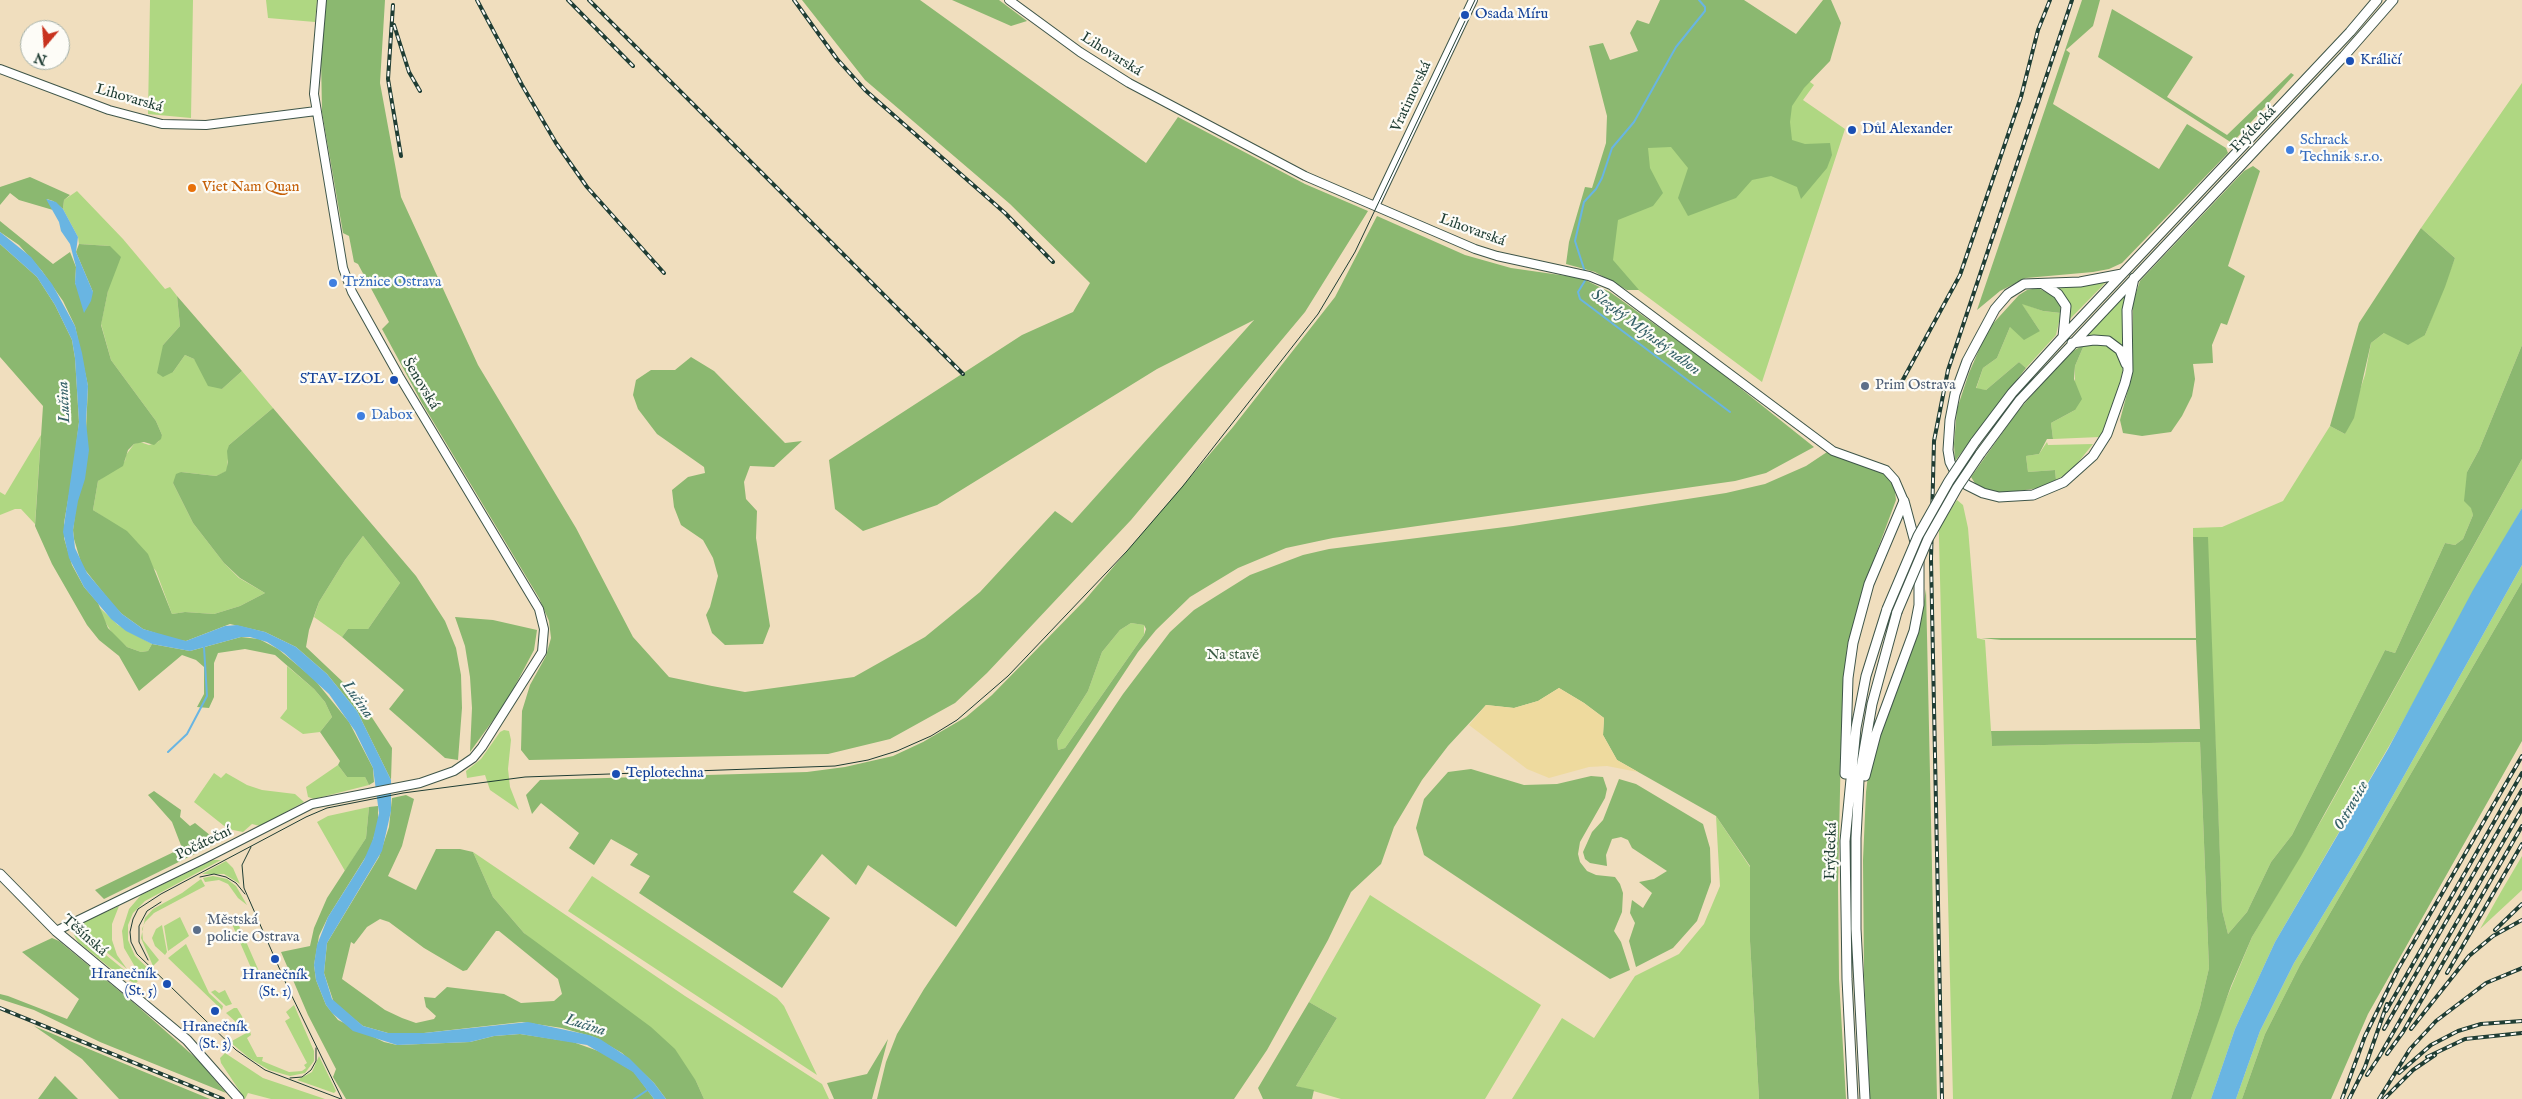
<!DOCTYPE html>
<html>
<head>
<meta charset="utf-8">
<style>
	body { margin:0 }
	#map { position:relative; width:2522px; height:1099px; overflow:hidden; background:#f0debe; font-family:"IM FELL English",serif }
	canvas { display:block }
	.north { position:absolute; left:20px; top:20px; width:50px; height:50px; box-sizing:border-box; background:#fdfcf7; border:1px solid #a4b0a9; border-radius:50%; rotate:198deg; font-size:14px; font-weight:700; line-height:20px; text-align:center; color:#1f3d34 }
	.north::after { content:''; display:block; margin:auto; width:18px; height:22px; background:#c8321e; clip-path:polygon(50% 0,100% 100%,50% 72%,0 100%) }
</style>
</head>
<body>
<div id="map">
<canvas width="2522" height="1099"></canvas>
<div class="north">N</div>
</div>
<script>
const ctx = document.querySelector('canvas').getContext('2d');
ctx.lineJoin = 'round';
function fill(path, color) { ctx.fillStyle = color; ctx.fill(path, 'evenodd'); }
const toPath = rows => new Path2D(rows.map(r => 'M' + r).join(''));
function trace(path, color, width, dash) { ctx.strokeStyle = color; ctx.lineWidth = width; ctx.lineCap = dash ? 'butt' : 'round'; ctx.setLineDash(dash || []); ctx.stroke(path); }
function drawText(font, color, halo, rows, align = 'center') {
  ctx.font = font + ' "IM FELL English",serif'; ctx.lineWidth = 4.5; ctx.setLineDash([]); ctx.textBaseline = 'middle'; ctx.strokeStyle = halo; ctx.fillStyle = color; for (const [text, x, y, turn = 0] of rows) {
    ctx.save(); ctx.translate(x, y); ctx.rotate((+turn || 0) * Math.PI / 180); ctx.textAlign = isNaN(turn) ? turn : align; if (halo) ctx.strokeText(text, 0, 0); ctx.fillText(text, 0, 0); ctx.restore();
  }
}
fill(toPath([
	[150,0,193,0,191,118,148,114],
	[266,0,317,0,315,22,268,18],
	[1724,17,1814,85,1803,100,1845,129,1762,382,1606,266,1581,224],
	[2522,83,2522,345,2479,450,2467,472,2473,515,2463,539,2455,545,2445,543,2395,653,2385,650,2292,835,2271,862,2247,912,2228,934,2222,910,2207,537,2193,537,2193,528,2222,527,2283,501,2330,426,2345,434,2365,375,2371,343,2384,333,2425,335,2455,258,2421,228],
	[77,191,123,239,165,289,170,287,177,296,180,326,163,345,173,372,185,355,194,359,222,389,242,371,273,408,229,445,227,471,216,476,181,472,173,483,193,523,224,563,239,578,265,593,240,606,214,614,185,612,172,614,156,571,108,520,93,510,98,481,125,461,126,455,134,444,140,442,149,445,158,442,162,435,156,421,111,360,101,324,108,291,110,246,79,244,78,237,63,209,64,200],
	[2108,280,2070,319,2069,305,2063,293,2053,286,2087,286],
	[2126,293,2126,352,2117,342,2106,338,2084,337],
	[2021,303,2043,311,2061,313,2056,335,2026,368,2019,362,1986,390,1976,389,1983,368,1997,358,2010,327,2040,331],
	[2104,344,2119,353,2124,365,2114,406,2100,437,2053,439,2051,423,2075,410,2075,366,2084,345],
	[41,435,35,524,21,509,15,509,0,515,0,492,5,495],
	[2047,442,2048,445,2093,444,2071,471,2056,480,2055,470,2028,472,2026,456,2039,454],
	[2522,459,2522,508,2392,741,2275,942,2235,1029,2211,1099,2191,1099,2221,1012,2252,937,2325,814],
	[1957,500,1963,505,1968,528,1977,638,1985,640,1992,746,2200,742,2209,968,2200,1007,2171,1099,1953,1099,1939,538,1939,528],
	[363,536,400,583,368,629,348,629,342,637,314,617,319,602,345,560],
	[2522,565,2522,582,2300,965,2265,1034,2242,1099,2236,1099,2260,1031,2294,963,2363,849],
	[100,608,118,625,152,644,148,651,141,652,127,647,114,636,102,617],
	[1131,623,1144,625,1144,635,1065,748,1058,750,1057,740,1088,691,1102,652,1120,630],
	[287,666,314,689,325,702,332,717,320,732,303,734,280,718,287,709],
	[504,730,509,731,511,740,508,769,510,787,519,810,490,790,485,775,467,778,466,771,481,759,500,732],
	[338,765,347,777,365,777,369,785,314,799,308,797,306,787],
	[214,773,221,778,226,773,247,785,262,790,295,794,304,802,260,826,252,824,243,832,228,829,194,802],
	[369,807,366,838,345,871,317,822,328,816],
	[1716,816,1750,867,1750,941,1759,1099,1512,1099,1562,1018,1594,1038,1635,976,1679,954,1704,924,1720,886],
	[473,852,685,996,822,1084,829,1099,704,1099,696,1081,524,933,493,897],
	[2522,856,2522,890,2480,929,2502,890],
	[213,860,221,860,145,901,133,913,128,925,128,940,135,956,152,972,147,977,134,965,124,948,122,931,129,909,141,895],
	[226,861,233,868,240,884,224,874,202,874],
	[213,876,227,879,236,886,247,905,238,898,228,884,219,880,205,882,203,878],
	[592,876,777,998,784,1006,817,1075,568,911],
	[201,879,205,886,154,913,145,922,142,929,143,940,159,960,153,966,141,938,145,918,153,909,182,893],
	[1370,895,1541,1005,1485,1099,1341,1099,1296,1086,1337,1018,1309,1002],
	[119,906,112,924,112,940,117,955,127,969,83,933,77,925],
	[180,917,189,936,168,951,164,926],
	[237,921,258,969,260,977,255,977,232,924],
	[162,925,167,952,165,955,155,946,152,938,156,929],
	[75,927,80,934,138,981,135,984,109,967,78,942,74,935],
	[186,944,209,993,223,1006,222,1010,168,958],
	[215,990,219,993,225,990,232,1004,226,1006,211,992],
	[294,1005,314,1051,314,1061,305,1073,290,1076,269,1070,249,1058,230,1042,250,1031,251,1035,247,1038,257,1057,263,1057,262,1061,289,1072,302,1071,306,1068,304,1065,307,1063,285,1021,290,1018,286,1012],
	[234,1008,237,1008,246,1023,237,1023,226,1013],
	[225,1053,263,1078,325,1099,271,1099,248,1093,245,1099,221,1063,220,1058],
	[319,1056,336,1091,334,1093,297,1080,312,1072]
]), '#afd782');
fill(toPath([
	[326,0,385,0,380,83,401,197,478,365,576,528,633,637,669,677,712,686,745,692,854,677,925,637,980,592,1055,511,1072,523,1254,320,1157,369,937,505,863,531,835,509,829,460,1022,335,1073,312,1090,283,1010,204,865,80,802,0,920,0,1146,163,1178,117,1305,184,1368,211,1305,312,1131,520,987,673,955,703,890,739,828,754,529,760,521,750,522,711,530,685,546,656,551,638,549,621,539,598,422,403,382,329,389,322,358,264,354,262,349,236,343,233,322,112,321,57],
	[952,0,999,0,1027,21,1011,26],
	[1660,0,1744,0,1796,34,1823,0,1831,0,1841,23,1830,61,1804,88,1792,106,1790,122,1792,140,1805,144,1830,143,1832,155,1827,168,1801,199,1797,187,1771,176,1752,180,1736,198,1688,216,1678,198,1688,168,1671,147,1648,148,1650,168,1663,193,1653,206,1618,220,1613,260,1639,290,1627,290,1595,272,1566,264,1569,242,1585,187,1592,188,1606,143,1607,116,1589,46,1603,43,1610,60,1638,51,1630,33,1637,20,1649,24],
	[2082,0,2100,0,2093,26,2066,50,2070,53,2053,104,2159,169,2187,124,2226,148,2228,153,2122,263,2109,269,2093,272,2026,278,2000,291,1977,310],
	[2112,9,2193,57,2167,97,2227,135,2291,73,2294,75,2232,143,2098,57],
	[2253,166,2260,171,2228,266,2245,276,2227,325,2221,323,2212,345,2213,363,2193,364,2195,379,2192,396,2182,416,2171,432,2142,436,2123,433,2120,420,2133,371,2133,302,2140,281,2244,171],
	[30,177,70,195,64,200,63,209,53,201,47,199,53,210,19,200,10,193,0,205,0,187],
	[1377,216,1465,255,1511,268,1581,278,1610,292,1710,364,1814,447,1766,473,1735,481,1333,538,1286,548,1238,568,1190,597,1156,630,1138,652,956,927,868,865,856,885,822,854,793,892,830,918,782,988,639,893,650,876,630,865,638,854,611,839,594,865,569,848,579,833,541,803,532,814,526,795,540,780,807,772,845,767,893,756,923,742,966,717,992,695,1085,600,1233,427,1335,297],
	[1131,623,1144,625,1146,629,1144,635,1065,748,1058,750,1057,740,1088,691,1102,652,1120,630],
	[0,221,53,264,70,252,76,267,75,284,93,292,76,252,79,244,110,246,121,257,108,291,101,325,111,360,156,421,162,435,161,439,154,445,144,442,134,444,128,450,123,466,98,481,93,510,127,531,148,554,172,614,185,612,214,614,240,606,265,593,240,578,224,563,193,523,173,483,176,474,181,472,216,476,226,471,228,462,227,451,229,445,273,408,416,576,445,621,456,648,461,675,462,708,458,760,445,758,389,709,404,690,342,637,348,629,368,629,400,583,363,536,345,560,319,602,309,630,306,647,345,684,371,716,392,748,391,780,357,711,327,674,296,647,265,632,230,624,186,641,177,640,143,629,122,614,113,605,82,566,74,539,73,530,86,430,88,386,75,326,63,301,42,271,19,245,0,232],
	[2421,228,2455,258,2445,287,2425,335,2408,345,2384,333,2371,343,2354,418,2345,434,2330,426,2359,323],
	[0,244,37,277,55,305,72,340,75,358,79,422,73,472,64,523,64,538,72,565,84,587,98,603,108,628,127,647,141,652,148,651,152,644,190,651,241,637,259,639,278,649,314,679,349,722,373,768,374,782,369,785,365,777,347,777,338,765,340,761,320,732,332,717,325,702,314,689,275,655,245,649,218,653,214,663,214,697,209,708,197,707,204,694,204,667,196,660,182,655,139,691,119,656,99,640,87,625,52,564,35,526,43,406,0,357],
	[2038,288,2052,295,2060,304,2061,313,2043,311,2022,304,2040,331,2024,340,2010,327,1997,358,1983,368,1976,388,1986,390,2019,362,2026,368,1955,461,1954,444,1957,409,1969,373,1988,329,2019,295,2027,290],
	[177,296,242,371,222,389,208,386,194,359,185,355,173,372,163,377,157,373,163,345,180,326],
	[2084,345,2075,366,2074,379,2082,399,2075,410,2051,423,2053,439,2047,439,2039,454,2026,456,2028,472,2055,470,2056,480,2039,488,1997,494,1978,488,1971,477,2017,412,2069,353],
	[2522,345,2522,459,2301,856,2252,937,2231,986,2191,1099,2171,1099,2200,1007,2209,968,2200,742,1992,746,1991,731,2200,729,2196,640,2001,640,1981,638,2196,638,2193,537,2208,537,2222,910,2228,934,2247,912,2271,862,2292,835,2385,650,2395,653,2445,543,2455,545,2463,539,2473,515,2471,508,2464,501,2467,472,2479,450],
	[691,357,714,371,785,443,802,441,774,467,750,466,744,482,746,499,757,511,756,538,770,626,763,644,725,645,712,633,706,615,710,607,718,576,713,558,703,540,681,525,674,507,672,490,688,477,705,473,704,467,657,434,638,409,633,395,636,380,651,370,675,370],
	[1827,452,1884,473,1894,484,1896,500,1864,586,1847,647,1841,744,1838,886,1839,979,1846,1099,1759,1099,1750,941,1750,866,1716,816,1617,760,1603,735,1604,718,1584,703,1559,688,1538,701,1514,708,1486,705,1448,746,1422,780,1394,827,1381,864,1351,892,1328,940,1267,1050,1234,1099,877,1099,886,1062,897,1034,924,989,1123,694,1170,632,1194,610,1250,575,1303,555,1329,549,1513,526,1726,493,1765,484,1806,466],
	[2522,582,2522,741,2368,1014,2331,1099,2242,1099,2265,1034,2300,965],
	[1926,589,1937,1099,1870,1099,1864,975,1863,860,1866,792,1869,767,1923,608],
	[455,617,493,620,537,630,534,650,507,701,470,752,472,708,470,677,465,646],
	[1471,769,1524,785,1557,784,1591,776,1603,777,1607,789,1605,798,1580,842,1578,854,1580,862,1587,871,1596,875,1615,877,1620,884,1623,893,1622,912,1614,931,1621,942,1630,970,1610,979,1424,855,1416,828,1424,799,1448,772],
	[1619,779,1636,784,1703,824,1710,848,1711,882,1697,921,1673,948,1636,967,1629,941,1635,923,1630,913,1632,900,1643,908,1652,893,1639,882,1654,879,1667,871,1632,848,1628,840,1621,837,1612,839,1606,855,1607,866,1590,863,1585,859,1583,852,1592,832,1603,820],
	[154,791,181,810,180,817,190,826,195,823,216,840,213,845,104,899,95,890,182,848,172,822,148,795],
	[406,795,414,799,402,846,388,876,416,890,436,849,460,849,473,852,493,897,524,933,651,1027,675,1049,696,1081,704,1099,666,1099,654,1083,622,1053,594,1037,562,1028,522,1022,424,1033,388,1033,363,1026,334,1003,324,973,327,943,379,857,389,827,392,798],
	[380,919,389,922,424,948,463,971,467,970,496,931,499,931,558,979,562,994,554,1001,521,1003,504,994,447,987,435,998,424,997,426,1007,436,1016,434,1019,416,1023,402,1018,385,1010,342,979,351,942,354,944,367,927],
	[378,806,378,823,370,850,328,917,319,936,314,965,316,980,326,1005,338,1020,384,1042,397,1045,470,1042,494,1036,520,1034,573,1042,601,1052,634,1072,654,1099,346,1099,333,1077,336,1069,308,1015,281,952,310,946,314,928,327,898,366,838,369,807],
	[52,938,59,941,135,1004,198,1060,226,1093,100,1042,34,1010,0,999,0,994,8,996,67,1019,79,999,22,952],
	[1309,1002,1337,1018,1296,1086,1314,1090,1312,1099,1263,1099,1258,1088],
	[34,1026,96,1052,210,1099,119,1099,82,1059],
	[888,1039,872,1099,834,1099,827,1083,867,1074],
	[55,1076,78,1099,38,1099]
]), '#8bb870');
fill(toPath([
	[1559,688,1584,703,1604,718,1603,735,1617,760,1638,772,1607,766,1589,767,1549,778,1527,769,1469,725,1486,705,1514,708,1538,701]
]), '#eeda9e');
fill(toPath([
	[46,199,56,202,63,209,78,237,76,252,93,292,91,301,84,313,75,283,76,267,70,244,61,231,59,222],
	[0,232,31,257,52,284,75,326,82,353,88,386,86,422,89,450,85,479,78,501,73,530,75,548,87,573,122,614,143,629,186,641,225,626,237,625,265,632,296,647,327,674,357,711,391,780,391,811,382,851,327,943,324,973,332,999,363,1026,388,1033,424,1033,528,1022,589,1035,600,1039,629,1058,654,1083,666,1099,654,1099,633,1072,587,1045,520,1034,494,1036,470,1042,397,1045,353,1031,332,1013,326,1005,316,980,314,965,317,945,328,917,364,860,373,839,379,813,373,768,355,731,329,694,284,653,267,642,250,637,241,637,190,651,152,644,126,631,111,619,84,587,69,558,63,532,79,422,75,358,72,340,55,305,37,277,0,244],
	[2522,508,2522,565,2363,849,2294,963,2260,1031,2236,1099,2211,1099,2235,1029,2275,942,2388,749,2473,590]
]), '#69b5e2');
trace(toPath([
	[1585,272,1575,241,1584,202,1596,189,1602,178,1612,148,1634,122,1676,47,1705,11,1705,7,1699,0],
	[1586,279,1578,292,1580,299,1730,412],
	[168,752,187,734,207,696,204,647],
	[634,1099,649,1089]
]), '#69b5e2', 2);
const tertiary = toPath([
	[1009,0,1080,52,1129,83,1305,176,1475,249,1497,256,1589,276,1611,285,1833,451,1886,470,1895,480,1904,501],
	[0,69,109,110,162,124,206,125,316,111],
	[1375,206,1473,0],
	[56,931,202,860,312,804,420,783,454,771,473,758,482,747,542,652,544,629,539,609,399,376,352,292,343,268,314,94,322,0]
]);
const secondary = toPath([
	[2122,274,2080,282,2024,284,2008,294,1995,309,1967,361,1955,394,1950,420,1948,450,1950,462,1956,474,1967,485,1983,493,1999,497,2033,495,2064,482,2093,456,2107,434,2125,383,2128,371,2127,310,2134,278],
	[2043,284,2058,294,2066,306,2063,337],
	[2072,343,2094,340,2108,341,2120,350,2126,364],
	[1975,442,2012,393,2062,338,2350,32,2377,0],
	[1980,454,2020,400,2344,56,2393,0],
	[1845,774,1848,678,1853,643,1869,584,1904,501],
	[1865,776,1876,734,1914,631,1919,605,1919,557,1904,501],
	[0,874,56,931,187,1040,239,1099],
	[1853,1099,1847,979,1845,841,1856,728,1866,676,1887,609],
	[1865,1099,1856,929,1856,838,1859,780,1872,704,1897,612]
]);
trace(tertiary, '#3e5549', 10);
trace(secondary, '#3e5549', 11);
trace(tertiary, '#fff', 8);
trace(secondary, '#fff', 9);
trace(toPath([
	[251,847,242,865,244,888,288,988,342,1099],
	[200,877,214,874,226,877,236,883,245,894],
	[148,960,139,942,139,926,147,911,161,902],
	[290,1078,302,1077,311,1070,316,1061,316,1048],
	[341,1099,265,1070,236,1050,137,954,131,942,130,932,133,919,138,909,161,894,306,817,327,808,403,793,525,777,835,766,868,760,897,751,931,736,957,720,1008,676,1127,551,1183,486,1318,314,1355,252,1475,0]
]), '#1f3d34', 1);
const rail = toPath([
	[477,0,522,85,556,143,587,187,664,273],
	[568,0,633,66],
	[589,0,963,374],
	[794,0,837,59,865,90,1005,213,1053,262],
	[393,5,388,79,401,156],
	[394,25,409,72,420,91],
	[1900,385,1960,275,2021,97,2038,30,2050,0],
	[2495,930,2522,904],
	[2447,973,2522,844],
	[0,1008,223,1099],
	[2386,1011,2522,773],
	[2384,1029,2522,790],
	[2411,1029,2469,956,2493,936,2522,920],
	[2387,1054,2403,1032,2522,826],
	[2427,1057,2465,1039,2522,1033],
	[2399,1073,2431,1045,2458,1031,2481,1024,2522,1021],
	[2367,1075,2379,1057,2522,809],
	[1942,1099,1931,559,1934,441,1948,370,2072,0],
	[2342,1099,2365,1036,2398,969,2522,756],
	[2349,1099,2365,1067,2387,1004],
	[2379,1099,2410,1049,2436,1021,2486,983,2522,968],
	[2384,1099,2413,1070,2435,1055]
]);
trace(rail, '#1f3d34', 4);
trace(rail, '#fdfcf7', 2, [5.5]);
const secondaryBridge = toPath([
	[1887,609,1918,536,1949,481,1975,442],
	[1897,612,1928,539,1957,488,1980,454]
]);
trace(secondaryBridge, '#3e5549', 11, []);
trace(secondaryBridge, '#fff', 9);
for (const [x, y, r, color] of [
	[1465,15,5,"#1a4fb4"],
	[2350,61,5,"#1a4fb4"],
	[1852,130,5,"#1a4fb4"],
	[2290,150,5,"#3f7fe0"],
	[192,188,5,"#e8710a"],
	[333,283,5,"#3f7fe0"],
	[394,380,5,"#1a4fb4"],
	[1865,386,5,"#5c6f8a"],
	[361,416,5,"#3f7fe0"],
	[616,774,5,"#1a4fb4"],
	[197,930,5,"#5c6f8a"],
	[275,959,5,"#1a4fb4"],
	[167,984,5,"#1a4fb4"],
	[215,1011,5,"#1a4fb4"]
]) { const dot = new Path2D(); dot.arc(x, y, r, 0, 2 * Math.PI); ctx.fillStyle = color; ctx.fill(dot); trace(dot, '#fdfcf7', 2); }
drawText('15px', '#164399', '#fdfcf7', [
	["Osada Míru",1475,15],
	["Králičí",2360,61],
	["Důl Alexander",1862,130],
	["STAV-IZOL",384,380,"right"],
	["Teplotechna",626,774],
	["Hranečník",157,975,"right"],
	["(St. 5)",157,992,"right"],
	["Hranečník",275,976,"center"],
	["(St. 1)",275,993,"center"],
	["Hranečník",215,1028,"center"],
	["(St. 3)",215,1045,"center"]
], 'left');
drawText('15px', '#1f3d34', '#fdfcf7', [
	["Lihovarská",1111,55,32],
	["Vratimovská",1412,97,-65],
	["Lihovarská",129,99,16],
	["Frýdecká",2254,130,-46],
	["Lihovarská",1472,231,20],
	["Šenovská",420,384,59],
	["Počáteční",204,844,-26],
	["Frýdecká",1832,851,-88],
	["Těšínská",84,936,41]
]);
drawText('15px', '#366cbe', '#fdfcf7', [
	["Schrack",2300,141],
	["Technik s.r.o.",2300,158],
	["Tržnice Ostrava",343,283],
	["Dabox",371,416]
], 'left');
drawText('15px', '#c56008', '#fdfcf7', [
	["Viet Nam Quan",202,188]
], 'left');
drawText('15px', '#4e5e75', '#fdfcf7', [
	["Prim Ostrava",1875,386],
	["Městská",207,921],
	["policie Ostrava",207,938]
], 'left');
drawText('15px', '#3c5c44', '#fdfcf7', [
	["Na stavě",1233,656]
]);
drawText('italic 16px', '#356168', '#fdfcf7', [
	["Slezský Mlýnský náhon",1645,333,37],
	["Lučina",65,402,-93],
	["Lučina",357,700,55],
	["Ostravice",2352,806,-60],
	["Lučina",585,1026,18]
]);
</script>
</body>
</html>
